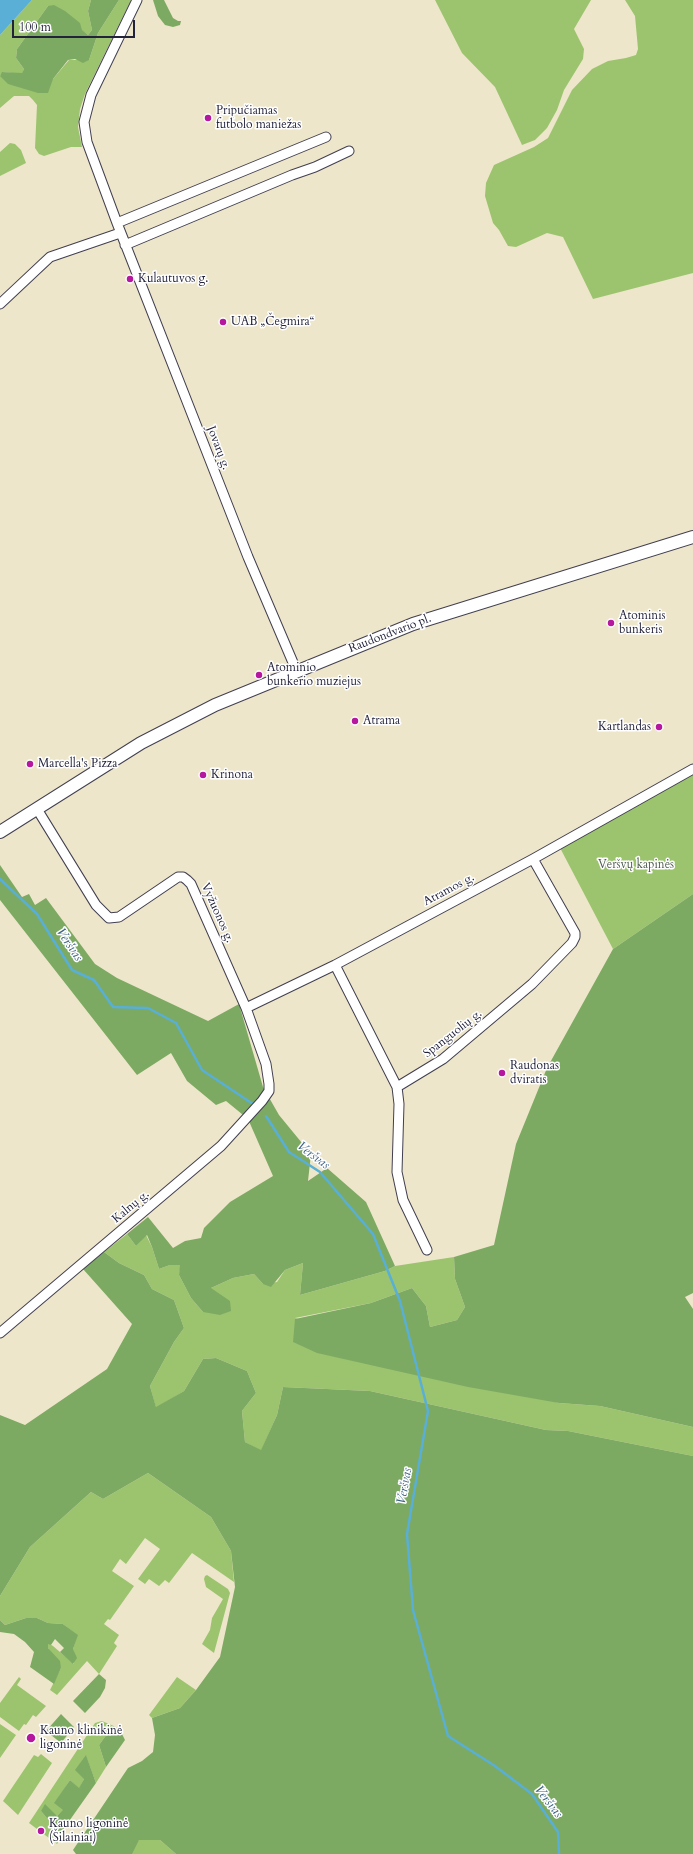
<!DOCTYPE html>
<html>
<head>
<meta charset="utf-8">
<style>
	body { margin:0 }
	#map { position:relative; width:693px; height:1854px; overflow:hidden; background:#eee6ca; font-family:Cardo,serif }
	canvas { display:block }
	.scale { position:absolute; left:12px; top:20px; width:123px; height:18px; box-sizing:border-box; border:2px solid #22223b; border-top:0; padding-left:5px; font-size:12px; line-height:14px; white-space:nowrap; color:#22223b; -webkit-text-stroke:3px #fff; paint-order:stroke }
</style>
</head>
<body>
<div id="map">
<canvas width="693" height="1854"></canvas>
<div class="scale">100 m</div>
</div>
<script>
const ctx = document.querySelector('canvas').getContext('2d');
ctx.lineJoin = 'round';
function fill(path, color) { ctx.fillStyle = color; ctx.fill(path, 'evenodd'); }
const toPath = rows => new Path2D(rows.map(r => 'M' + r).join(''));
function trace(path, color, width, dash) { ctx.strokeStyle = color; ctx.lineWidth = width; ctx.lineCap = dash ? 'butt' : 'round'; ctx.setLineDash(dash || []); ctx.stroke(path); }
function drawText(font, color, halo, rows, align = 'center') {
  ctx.font = font + ' Cardo,serif'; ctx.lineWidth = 3; ctx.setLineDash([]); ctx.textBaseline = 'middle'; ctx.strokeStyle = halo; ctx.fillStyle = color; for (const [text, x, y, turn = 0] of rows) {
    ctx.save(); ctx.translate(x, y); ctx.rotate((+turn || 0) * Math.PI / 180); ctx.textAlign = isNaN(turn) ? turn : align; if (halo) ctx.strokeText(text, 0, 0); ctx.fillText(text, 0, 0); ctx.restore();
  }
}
fill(toPath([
	[32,0,91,0,88,11,92,30,88,35,48,6,17,49,16,58,24,69,22,74,3,72,0,76,53,79,69,60,89,60,98,33,119,0,131,0,85,94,80,109,78,127,82,147,71,147,44,156,39,154,35,148,37,105,33,100,29,96,14,96,0,108,0,35],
	[435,0,591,0,574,29,584,49,583,59,564,90,557,110,547,128,535,140,522,145,495,87,462,53],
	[625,0,693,0,693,273,593,299,563,237,547,233,516,247,508,246,499,230,493,223,485,196,486,183,494,165,534,147,548,138,572,90,592,69,608,61,626,58,636,55,638,49,635,16],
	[10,143,15,144,21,150,26,163,0,176,0,152],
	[693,769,693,894,613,949,558,844],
	[127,1234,136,1246,146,1235,152,1247,159,1269,170,1265,181,1265,179,1275,191,1298,203,1312,211,1288,233,1278,254,1274,263,1284,277,1282,285,1270,303,1263,300,1295,385,1271,395,1266,454,1257,455,1279,465,1307,457,1320,430,1327,426,1306,412,1288,371,1303,295,1318,559,1403,600,1406,693,1427,693,1456,568,1431,546,1430,370,1391,283,1387,277,1415,261,1451,245,1442,242,1411,256,1393,247,1371,216,1358,203,1359,184,1391,156,1408,150,1386,174,1342,184,1328,174,1300,152,1289,144,1275,119,1263,104,1252],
	[148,1473,211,1517,231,1551,234,1582,192,1553,169,1583,165,1580,159,1586,149,1579,145,1584,138,1579,160,1549,145,1538,126,1564,120,1559,112,1571,134,1586,110,1620,108,1619,104,1624,119,1635,114,1643,117,1646,99,1674,87,1661,57,1695,50,1690,61,1668,48,1648,48,1643,53,1646,74,1664,73,1649,77,1635,63,1624,48,1623,37,1618,26,1618,5,1625,0,1620,0,1596,30,1547,91,1492,103,1499],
	[207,1575,228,1589,230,1593,214,1653,202,1644,210,1630,212,1618,223,1599,206,1587,204,1579,205,1576],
	[19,1677,21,1679,17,1685,46,1706,36,1717,33,1715,26,1725,24,1724,19,1731,0,1717,0,1703],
	[177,1677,196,1690,180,1708,152,1718,149,1715],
	[102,1721,116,1727,121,1732,107,1734,99,1745,106,1767,96,1783,86,1756,84,1779,79,1789,70,1780,55,1803,64,1810,57,1816,41,1811,62,1836,57,1844,29,1823,95,1723],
	[0,1724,16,1735,0,1758],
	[41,1754,52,1763,18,1815,3,1801,34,1755,38,1757],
	[139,1840,160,1840,176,1854,114,1854]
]), '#9cc46f');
fill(toPath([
	[91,0,119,0,98,33,89,60,83,63,75,59,68,60,53,79,48,93,38,93,8,84,0,76,2,72,22,73,24,69,16,58,17,49,48,6,54,5,65,11,80,23,82,30,88,35,92,30,88,11],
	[153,0,164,0,173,18,178,21,181,21,180,25,173,27,165,25,158,16],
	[0,865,22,897,29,894,35,905,46,898,95,964,117,978,208,1021,239,1004,263,1087,279,1115,311,1154,308,1181,327,1168,366,1202,395,1266,385,1271,300,1295,303,1263,285,1270,271,1287,263,1284,254,1274,233,1278,211,1288,230,1301,231,1311,220,1315,203,1312,191,1298,179,1275,180,1265,170,1265,159,1269,152,1247,147,1235,136,1246,127,1234,148,1217,173,1248,185,1241,201,1238,204,1228,230,1202,273,1176,248,1119,226,1101,216,1105,187,1081,171,1053,137,1075,0,900],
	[693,894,693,1293,685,1297,693,1309,693,1427,600,1406,559,1403,468,1387,317,1353,293,1342,295,1319,371,1303,412,1288,426,1306,430,1327,457,1320,465,1307,455,1279,454,1257,494,1245,516,1144,547,1068,613,949],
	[104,1252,119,1263,144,1275,152,1289,174,1300,184,1328,174,1342,150,1386,156,1407,184,1391,203,1359,216,1358,247,1371,256,1393,242,1411,245,1442,261,1450,277,1415,283,1387,370,1391,546,1430,568,1431,693,1456,693,1854,176,1854,160,1840,139,1840,132,1854,76,1854,73,1850,128,1768,142,1761,153,1752,155,1735,152,1718,180,1708,196,1690,220,1657,235,1587,231,1551,211,1517,148,1473,103,1499,91,1492,30,1547,0,1596,0,1415,25,1425,107,1369,132,1324,83,1269],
	[26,1618,37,1618,48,1623,63,1624,78,1635,73,1649,77,1658,73,1664,60,1652,64,1648,55,1639,51,1645,48,1644,48,1648,60,1661,61,1668,54,1684,30,1667,34,1652,25,1642,14,1634,0,1632,0,1620,5,1625],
	[99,1674,106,1680,105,1688,100,1697,85,1713,73,1701],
	[61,1714,74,1727,61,1743,46,1731],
	[121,1732,125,1740,106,1767,99,1745,107,1734],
	[86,1755,96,1783,60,1834,41,1811,45,1804,57,1816,63,1810,54,1803,70,1780,79,1788,84,1779,75,1770]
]), '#7daa62');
fill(toPath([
	[0,0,32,0,0,35]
]), '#59afd5');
trace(toPath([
	[0,879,37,914,72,970,94,980,113,1007,148,1008,176,1023,202,1070,253,1104],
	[266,1116,289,1152,320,1172,373,1234,400,1301,428,1411,407,1534,413,1610,448,1736,495,1766,532,1794,558,1832,559,1854]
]), '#59afd5', 2.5);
const minor = toPath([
	[137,0,91,95,84,122,87,142,117,223,248,557,297,672],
	[117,223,326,137],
	[125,245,292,175,315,167,349,151],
	[0,304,50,257,120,233],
	[335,965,397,1087],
	[246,1008,335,965,533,859,693,769],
	[427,1250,403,1200,397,1172,399,1104,397,1087,443,1059,532,984,572,943,575,937,575,933,533,859],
	[0,1333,221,1146,262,1101,269,1091,269,1084,266,1064,246,1008,191,884,187,880,183,877,178,877,119,917,109,918,96,905,37,809]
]);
const major = toPath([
	[0,832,141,743,215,705,413,624,693,537]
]);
trace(minor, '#413f50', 11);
trace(major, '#413f50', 14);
trace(minor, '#fff', 9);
trace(major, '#fff', 12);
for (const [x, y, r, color] of [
	[208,118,4,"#b5179e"],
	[130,279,4,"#b5179e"],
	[223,322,4,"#b5179e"],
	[611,623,4,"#b5179e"],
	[259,675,4,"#b5179e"],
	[355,721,4,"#b5179e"],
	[659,727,4,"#b5179e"],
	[30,764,4,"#b5179e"],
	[203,775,4,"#b5179e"],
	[502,1073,4,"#b5179e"],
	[31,1738,5,"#b5179e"],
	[41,1831,4,"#b5179e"]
]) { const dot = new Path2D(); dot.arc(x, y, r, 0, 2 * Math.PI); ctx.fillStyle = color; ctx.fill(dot); trace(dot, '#fff', 1.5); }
drawText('12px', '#22223b', '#fff', [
	["Pripučiamas",216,111],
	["futbolo maniežas",216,125],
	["Kulautuvos g.",138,279],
	["UAB „Čegmira“",231,322],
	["Atominis",619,616],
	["bunkeris",619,630],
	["Atominio",267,668],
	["bunkerio muziejus",267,682],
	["Atrama",363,721],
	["Kartlandas",651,727,"right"],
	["Marcella's Pizza",38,764],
	["Krinona",211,775],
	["Raudonas",510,1066],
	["dviratis",510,1080],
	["Kauno klinikinė",40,1731],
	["ligoninė",40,1745],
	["Kauno ligoninė",49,1824],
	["(Šilainiai)",49,1838]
], 'left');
drawText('12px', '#22223b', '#fff', [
	["Jovarų g.",218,448,69],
	["Raudondvario pl.",390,634,-21],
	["Atramos g.",449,890,-28],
	["Vyžuonos g.",217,913,66],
	["Spanguolių g.",453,1034,-38],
	["Kalnų g.",131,1207,-40]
]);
drawText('12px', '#4d5b4d', '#fff', [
	["Veršvų kapinės",636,865]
]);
drawText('italic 13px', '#3b6180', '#fff', [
	["Veršvas",69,945,56],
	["Veršvas",313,1156,37],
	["Veršvas",405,1486,-80],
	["Veršvas",548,1802,52]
]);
</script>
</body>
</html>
